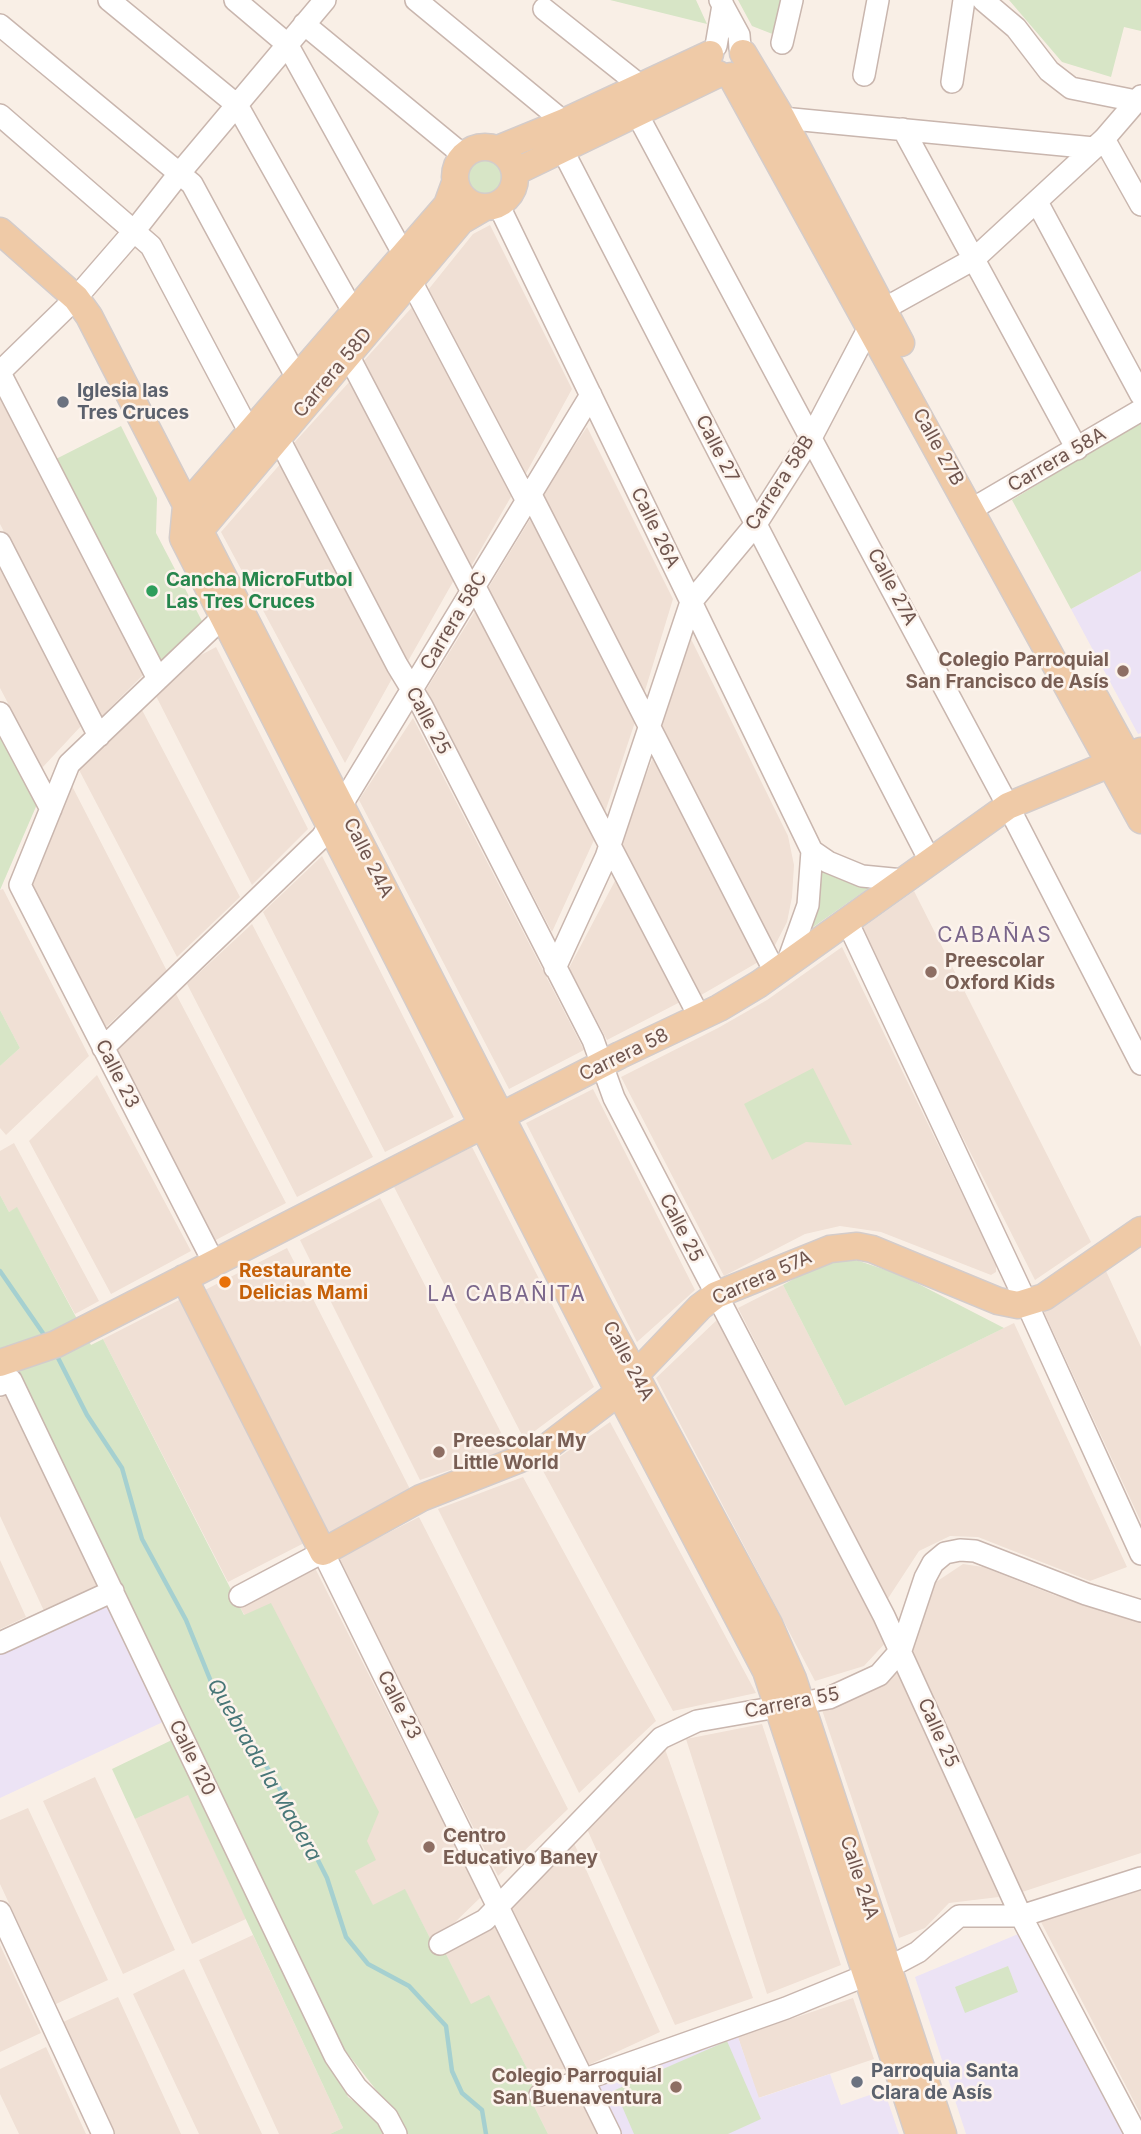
<!DOCTYPE html>
<html>
<head>
<meta charset="utf-8">
<style>
	body { margin:0 }
	canvas { display:block; background:#f9efe6 }
</style>
</head>
<body>
<canvas width="1141" height="2134"></canvas>
<script>
const ctx = document.querySelector('canvas').getContext('2d');
ctx.lineJoin = 'round';
function fill(path, color) { ctx.fillStyle = color; ctx.fill(path, 'evenodd'); }
const toPath = rows => new Path2D(rows.map(r => 'M' + r).join(''));
function trace(path, color, width, dash) { ctx.strokeStyle = color; ctx.lineWidth = width; ctx.lineCap = dash ? 'butt' : 'round'; ctx.setLineDash(dash || []); ctx.stroke(path); }
function drawText(font, color, halo, rows, align = 'center') {
  ctx.font = font + ' Inter,sans-serif'; ctx.lineWidth = 5; ctx.setLineDash([]); ctx.textBaseline = 'middle'; ctx.strokeStyle = halo; ctx.fillStyle = color; for (const [text, x, y, turn = 0] of rows) {
    ctx.save(); ctx.translate(x, y); ctx.rotate((+turn || 0) * Math.PI / 180); ctx.textAlign = isNaN(turn) ? turn : align; if (halo) ctx.strokeText(text, 0, 0); ctx.fillText(text, 0, 0); ctx.restore();
  }
}
fill(toPath([
	[490,225,572,389,524,477,428,290,473,234],
	[414,305,512,495,469,570,361,364],
	[351,380,454,580,407,663,293,444],
	[0,396,144,674,100,718,0,524],
	[587,427,673,599,644,694,539,499],
	[282,462,394,675,345,763,221,532],
	[532,516,635,722,604,815,487,590],
	[0,566,82,725,42,768,0,688],
	[477,608,594,840,552,932,426,690],
	[691,639,788,836,794,865,792,897,787,922,774,947,659,727],
	[216,647,308,829,252,885,156,696,186,663],
	[141,708,240,897,177,957,78,768],
	[413,718,584,1050,509,1089,359,800],
	[654,755,760,961,696,998,618,846],
	[72,786,167,971,105,1028,29,882],
	[322,856,454,1117,385,1152,263,912],
	[617,877,682,1001,607,1040,569,968],
	[3,889,89,1056,6,1135,0,1128,0,1066,20,1048,0,1010,0,890],
	[914,891,1091,1242,1035,1280,858,931],
	[252,924,373,1157,297,1197,187,984],
	[842,947,996,1264,996,1272,991,1275,881,1232,840,1226,805,1234,724,1276,621,1077,718,1028,767,1000],
	[176,994,286,1203,212,1242,114,1054],
	[97,1075,191,1251,111,1294,29,1141],
	[593,1089,695,1290,637,1342,526,1123],
	[14,1143,99,1301,75,1314,17,1208,9,1212,0,1195,0,1151],
	[472,1147,594,1387,524,1439,394,1187],
	[380,1198,510,1450,420,1480,300,1240],
	[287,1248,411,1491,327,1534,203,1291],
	[1106,1271,1141,1347,1141,1522,1044,1312],
	[783,1285,845,1406,1014,1323,1127,1567,1090,1581,978,1537,950,1536,919,1551,887,1600,738,1308],
	[183,1298,308,1541,228,1582,103,1339],
	[720,1317,888,1640,864,1666,815,1681,656,1378],
	[7,1394,97,1586,44,1611,0,1516,0,1398],
	[610,1422,756,1693,673,1711,542,1469],
	[523,1477,656,1721,579,1793,438,1509],
	[419,1517,568,1809,498,1876,337,1559],
	[0,1560,26,1617,0,1629],
	[963,1564,983,1567,1054,1595,1141,1621,1141,1853,1016,1894,910,1654,936,1582],
	[315,1568,481,1897,450,1927,430,1938,405,1890,373,1906,355,1871,367,1842,271,1604,245,1616,240,1607],
	[901,1670,999,1897,949,1903,925,1928,899,1938,822,1710,863,1695],
	[762,1724,841,1965,767,1994,686,1739],
	[665,1749,753,1998,675,2025,587,1829],
	[95,1777,175,1950,123,1974,43,1801],
	[188,1794,246,1919,192,1944,135,1819],
	[28,1808,108,1980,56,2004,0,1884,0,1820],
	[573,1841,660,2032,582,2068,508,1906],
	[1141,1890,1141,2115,1041,1922],
	[494,1921,568,2068,531,2076,489,1996,471,2005,443,1948],
	[253,1935,343,2128,330,2134,279,2134,199,1960],
	[0,1945,41,2033,0,2052],
	[184,1969,262,2134,199,2134,133,1994],
	[118,1997,181,2134,114,2134,63,2022],
	[853,1998,874,2059,758,2098,738,2037],
	[46,2047,86,2134,19,2134,0,2094,0,2069],
	[575,2090,597,2134,548,2134,534,2106]
]), '#f0e0d5');
fill(toPath([
	[1141,571,1141,733,1138,734,1071,609],
	[110,1602,165,1721,0,1798,0,1654],
	[1023,1932,1126,2134,966,2134,915,1977],
	[738,2037,759,2098,830,2074,841,2105,884,2090,899,2134,619,2134,596,2085]
]), '#ece3f5');
fill(toPath([
	[610,0,696,0,707,24],
	[738,0,783,0,775,35,752,26],
	[1009,0,1141,0,1141,31,1124,27,1111,77,1062,62],
	'463 176a22 22 0 1 1 44 0a22 22 0 1 1-44 0Z',
	[1141,421,1141,571,1071,609,1012,500],
	[121,426,157,498,156,533,203,623,158,665,54,460],
	[0,731,38,802,0,890],
	[817,861,876,883,809,930],
	[0,1010,20,1048,0,1066],
	[813,1068,852,1145,806,1142,772,1160,744,1104],
	[0,1195,9,1212,17,1207,91,1345,103,1339,244,1615,271,1603,379,1812,367,1841,376,1860,355,1871,373,1905,405,1889,430,1938,443,1948,471,2004,489,1995,531,2076,534,2106,548,2134,406,2134,399,2119,340,2044,0,1366],
	[839,1259,856,1260,901,1275,1004,1328,845,1406,783,1285,822,1263],
	[176,1738,348,2097,376,2118,386,2134,330,2134,343,2128,188,1795,135,1819,112,1769],
	[1008,1966,1018,1992,965,2013,955,1987],
	[727,2041,761,2119,728,2134,634,2134,615,2090]
]), '#d7e5c6');
trace(toPath([
	[0,1271,47,1339],
	[55,1352,87,1415,122,1468,142,1539,186,1620,216,1694,247,1733,295,1815,327,1878,346,1937,368,1964,409,1986,446,2026,452,2071,462,2093,482,2110,486,2134]
]), '#a5d0d0', 4.5);
const minor = toPath([
	[109,0,237,105,354,313],
	[235,0,287,44,404,255],
	[416,0,564,122],
	[720,0,739,35,740,48],
	[983,0,1016,28,1049,71,1071,88,1136,101],
	[544,9,642,87],
	[304,24,463,155],
	[0,25,192,184,297,378],
	[782,43,792,0],
	[716,46,723,5],
	[864,75,878,0],
	[952,82,964,0],
	[637,114,1008,806,1141,1064],
	[0,115,151,246,250,433],
	[782,118,1094,148],
	[903,129,1077,449],
	[1104,139,1141,205],
	[562,149,930,861],
	[1037,202,1141,395],
	[498,204,812,851,808,905,787,964],
	[411,281,527,501],
	[348,355,472,592],
	[0,372,76,298,135,230,178,175,325,0],
	[0,373,158,679],
	[278,437,397,665,422,706,593,1040,614,1098,884,1616,1021,1916,1136,2134],
	[531,495,775,972],
	[972,509,1141,410],
	[0,543,99,736],
	[475,587,700,1018],
	[0,713,51,809],
	[812,851,828,862,862,876,903,880],
	[847,921,1027,1304,1141,1554],
	[555,968,606,857,691,602,756,524,812,436,865,335,891,305,974,259,1104,139,1141,96],
	[103,1048,322,837,591,395],
	[214,1263,20,885,69,764,222,618],
	[0,1385,11,1380,335,2056,356,2087,387,2117,396,2134],
	[240,1596,323,1552,610,2134],
	[0,1643,113,1591],
	[0,1912,103,2134],
	[440,1944,485,1920,661,1738,697,1721,829,1698,879,1675,901,1650,925,1578,933,1563,945,1553,960,1550,975,1551,1086,1594,1141,1611],
	[540,2095,786,2008,901,1961,918,1952,959,1916,1021,1916,1141,1878]
]);
const major = toPath([
	[743,53,782,118,901,343],
	[731,76,1141,820],
	'455 177a30 30 0 1 1 60 0a30 30 0 1 1-60 0Z',
	[498,149,564,122,710,54],
	[515,172,718,74],
	[455,183,447,205,186,506,183,538,619,1392,766,1671,919,2134],
	[0,231,76,298,89,316,601,1311,769,1624,793,1679,943,2134],
	[190,542,461,221,485,207],
	[1096,699,1141,781],
	[184,1278,323,1552,421,1498,543,1450,619,1392,700,1307,716,1295,830,1249,857,1246,872,1249,998,1301,1018,1305,1044,1297,1141,1230],
	[0,1363,56,1344,620,1055,719,1008,759,984,1008,806,1141,751]
]);
trace(minor, '#c9b6ae', 24);
trace(major, '#d4ccca', 29);
trace(minor, '#fff', 21);
trace(major, '#efcaa7', 26);
for (const [x, y, r, color] of [
	[63,402,7,"#6b7280"],
	[152,591,7,"#2e9e5b"],
	[1123,671,7,"#8d6e63"],
	[931,972,7,"#8d6e63"],
	[225,1282,7,"#e8710a"],
	[439,1452,7,"#8d6e63"],
	[429,1847,7,"#8d6e63"],
	[857,2082,7,"#6b7280"],
	[676,2087,7,"#8d6e63"]
]) { const dot = new Path2D(); dot.arc(x, y, r, 0, 2 * Math.PI); ctx.fillStyle = color; ctx.fill(dot); trace(dot, '#fcf3ec', 2.5); }
drawText('19px', '#6f554e', '#fcf3ec', [
	["Carrera 58D",333,373,-50],
	["Calle 27B",938,447,61],
	["Calle 27",717,449,63],
	["Carrera 58A",1057,460,-30],
	["Carrera 58B",780,483,-57],
	["Calle 26A",655,528,64],
	["Calle 27A",892,587,62],
	["Carrera 58C",454,621,-59],
	["Calle 25",428,721,62],
	["Calle 24A",368,858,63],
	["Carrera 58",624,1055,-26],
	["Calle 23",117,1074,63],
	["Calle 25",681,1228,63],
	["Carrera 57A",762,1278,-24],
	["Calle 24A",628,1361,62],
	["Carrera 55",792,1703,-11],
	["Calle 23",399,1705,63],
	["Calle 25",938,1733,66],
	["Calle 120",192,1758,64],
	["Calle 24A",859,1878,72]
]);
drawText('bold 19px', '#5b616d', '#fcf3ec', [
	["Iglesia las",77,391],
	["Tres Cruces",77,413],
	["Parroquia Santa",871,2071],
	["Clara de Asís",871,2093]
], 'left');
drawText('bold 19px', '#27864d', '#fcf3ec', [
	["Cancha MicroFutbol",166,580],
	["Las Tres Cruces",166,602]
], 'left');
drawText('bold 19px', '#785e54', '#fcf3ec', [
	["Colegio Parroquial",1109,660,"right"],
	["San Francisco de Asís",1109,682,"right"],
	["Preescolar",945,961],
	["Oxford Kids",945,983],
	["Preescolar My",453,1441],
	["Little World",453,1463],
	["Centro",443,1836],
	["Educativo Baney",443,1858],
	["Colegio Parroquial",662,2076,"right"],
	["San Buenaventura",662,2098,"right"]
], 'left');
drawText('bold 19px', '#c56008', '#fcf3ec', [
	["Restaurante",239,1271],
	["Delicias Mami",239,1293]
], 'left');
ctx.letterSpacing = '2px';
drawText('21px', '#7a668b', '#fcf3ec', [
	["CABAÑAS",995,936],
	["LA CABAÑITA",507,1295]
]);
ctx.letterSpacing = '0px';
drawText('italic 21px', '#487778', '#fcf3ec', [
	["Quebrada la Madera",264,1770,60]
]);
</script>
</body>
</html>
